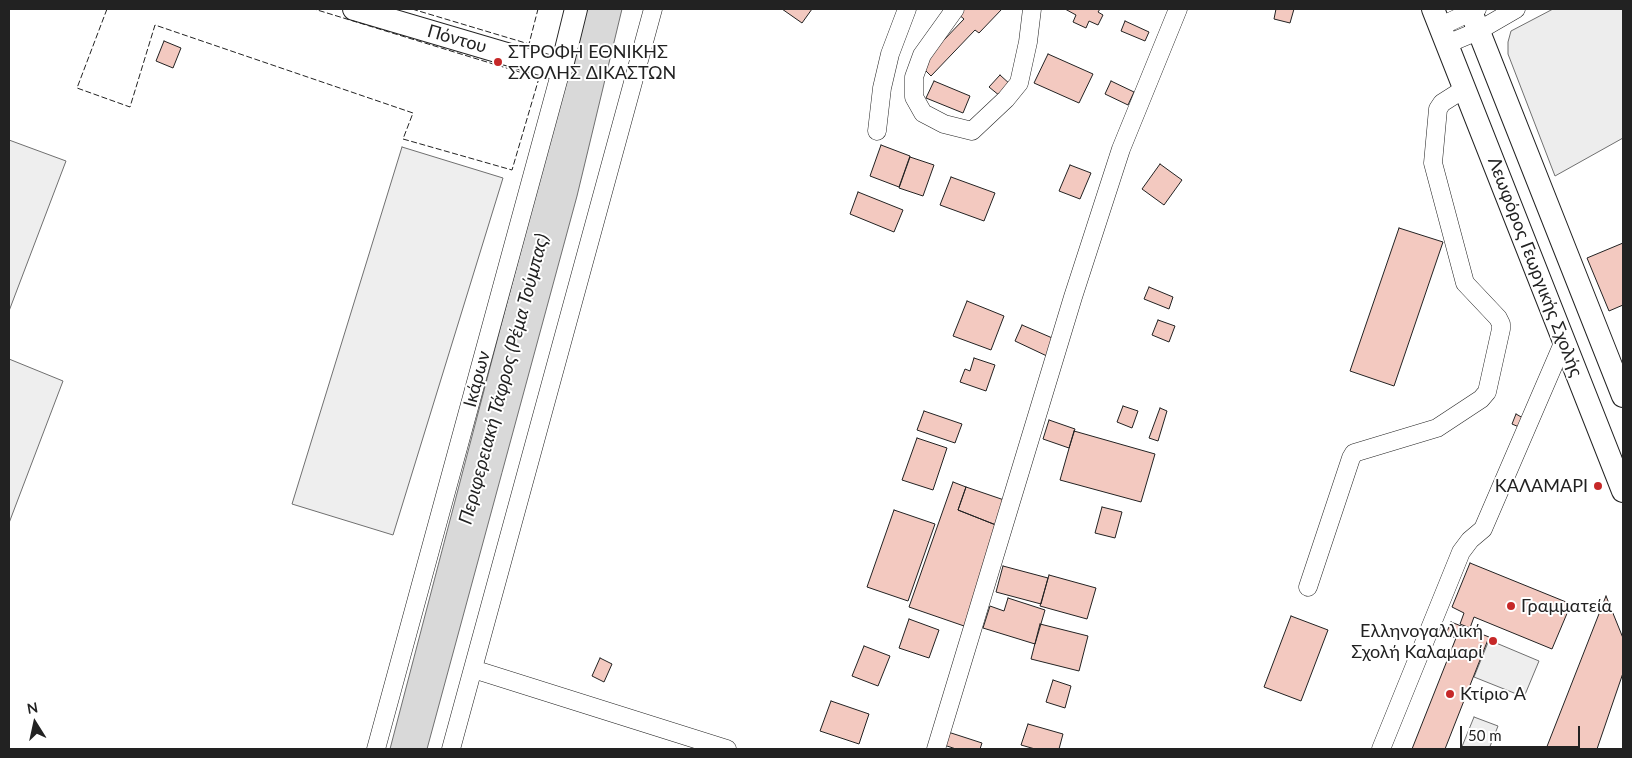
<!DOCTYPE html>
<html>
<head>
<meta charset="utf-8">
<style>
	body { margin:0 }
	#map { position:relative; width:1632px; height:758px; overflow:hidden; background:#fff; font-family:Lato,sans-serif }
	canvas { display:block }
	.frame { position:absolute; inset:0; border:10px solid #222; pointer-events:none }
	.north { position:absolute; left:10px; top:698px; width:50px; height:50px; -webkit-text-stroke:4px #fff; paint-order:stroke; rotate:350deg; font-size:14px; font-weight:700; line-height:20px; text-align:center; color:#222 }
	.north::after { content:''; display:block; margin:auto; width:18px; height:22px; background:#222; clip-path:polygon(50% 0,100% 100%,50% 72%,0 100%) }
	.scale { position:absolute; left:1460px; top:726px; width:120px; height:22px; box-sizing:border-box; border:2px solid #222; border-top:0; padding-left:6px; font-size:15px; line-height:18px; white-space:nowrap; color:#222; -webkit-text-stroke:4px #fff; paint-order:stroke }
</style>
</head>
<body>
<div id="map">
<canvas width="1632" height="758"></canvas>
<div class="frame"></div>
<div class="north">N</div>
<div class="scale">50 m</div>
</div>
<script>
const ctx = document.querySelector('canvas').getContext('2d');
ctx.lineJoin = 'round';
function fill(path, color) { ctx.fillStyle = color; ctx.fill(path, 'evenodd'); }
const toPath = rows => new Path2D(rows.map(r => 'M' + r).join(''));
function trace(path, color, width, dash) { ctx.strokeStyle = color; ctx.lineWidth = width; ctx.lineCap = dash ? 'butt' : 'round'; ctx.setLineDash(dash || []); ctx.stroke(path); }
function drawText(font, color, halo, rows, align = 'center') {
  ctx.font = font + ' Lato,sans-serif'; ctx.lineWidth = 4; ctx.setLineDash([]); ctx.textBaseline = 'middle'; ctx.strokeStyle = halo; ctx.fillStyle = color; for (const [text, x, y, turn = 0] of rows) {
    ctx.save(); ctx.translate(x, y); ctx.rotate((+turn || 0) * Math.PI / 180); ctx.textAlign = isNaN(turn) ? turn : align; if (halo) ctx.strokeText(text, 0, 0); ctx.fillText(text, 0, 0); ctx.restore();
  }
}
const green = toPath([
	[9,140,66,161,9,311,9,140],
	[402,147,503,178,393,535,292,504,402,147],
	[9,359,63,381,9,523,9,359],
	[1489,640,1539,661,1524,697,1474,677,1489,640],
	[1474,717,1498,726,1489,749,1461,749,1474,717]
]);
fill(green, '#eee');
trace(green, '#6f6f6f', 1);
const parking = toPath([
	[1553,9,1623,9,1623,138,1555,176,1508,54,1508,42,1511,31,1553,9]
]);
fill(parking, '#ededed');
trace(parking, '#6f6f6f', 1);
const water = toPath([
	[584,9,622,9,577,196,427,749,390,749,584,9]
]);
fill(water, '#d9d9d9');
trace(water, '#6f6f6f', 1);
const building = toPath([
	[782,9,812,9,802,23,782,9],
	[963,9,1002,9,979,33,975,30,931,76,920,65,964,19,958,14,963,9],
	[1065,9,1100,9,1098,12,1103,15,1098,25,1089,21,1086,28,1073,22,1076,15,1065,9],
	[1276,9,1294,9,1290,23,1274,19,1276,9],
	[1125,21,1149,32,1145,41,1121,31,1125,21],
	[164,41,181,48,173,68,156,61,164,41],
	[1048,54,1093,74,1079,103,1034,83,1048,54],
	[1000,75,1011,85,1000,96,989,87,1000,75],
	[934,81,970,96,963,113,926,98,934,81],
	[1111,81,1134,92,1128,105,1105,94,1111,81],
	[881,145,910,156,899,187,870,176,881,145],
	[910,157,934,165,923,196,899,188,910,157],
	[1160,164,1182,180,1164,205,1142,189,1160,164],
	[1070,165,1091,173,1080,199,1059,191,1070,165],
	[951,177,995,193,984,221,940,205,951,177],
	[858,192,903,210,894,232,850,214,858,192],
	[1399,228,1443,242,1394,386,1350,371,1399,228],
	[1623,243,1623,305,1609,311,1587,258,1623,243],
	[1149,287,1173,297,1169,309,1144,299,1149,287],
	[967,301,1004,316,991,350,953,336,967,301],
	[1158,320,1175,326,1169,342,1152,335,1158,320],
	[1022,325,1057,340,1049,357,1015,341,1022,325],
	[974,358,995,365,986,391,960,382,965,369,970,371,974,358],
	[1123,406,1138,411,1132,428,1117,422,1123,406],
	[1160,408,1167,411,1158,441,1149,438,1160,408],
	[924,411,962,424,955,443,917,430,924,411],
	[1516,414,1523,418,1519,427,1512,424,1516,414],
	[1049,420,1075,429,1069,448,1043,439,1049,420],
	[1074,431,1155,454,1141,502,1060,480,1074,431],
	[917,438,947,448,933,490,902,480,917,438],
	[953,482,966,487,958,510,1001,527,967,627,909,607,953,482],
	[966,487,1010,502,1001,527,958,510,966,487],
	[1102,507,1122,512,1115,538,1095,533,1102,507],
	[894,510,935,524,908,601,867,587,894,510],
	[1470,563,1571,604,1552,649,1474,617,1470,628,1460,624,1464,613,1452,607,1470,563],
	[1003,566,1048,578,1041,604,996,592,1003,566],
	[1049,575,1096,588,1087,619,1040,606,1049,575],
	[1606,596,1623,638,1623,673,1597,749,1546,749,1606,596],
	[1008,598,1045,610,1035,644,983,628,990,606,1004,611,1008,598],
	[1291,616,1328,630,1301,701,1264,687,1291,616],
	[909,619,939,630,929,658,899,648,909,619],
	[1451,622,1489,637,1445,749,1412,749,1456,638,1446,634,1451,622],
	[1040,624,1088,636,1079,671,1031,659,1040,624],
	[864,646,890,656,878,686,852,676,864,646],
	[600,658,612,664,604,682,592,676,600,658],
	[1053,680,1071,686,1065,708,1046,702,1053,680],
	[831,701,869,714,859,744,820,731,831,701],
	[1028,724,1063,734,1059,749,1035,749,1021,745,1028,724],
	[945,731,982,743,980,749,956,749,941,744,945,731]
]);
fill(building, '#f3c9c0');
trace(building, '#222', 1);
const minor = toPath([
	[955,9,922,55,914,77,914,97,923,113,944,124,972,131,1006,99,1019,83,1028,42,1032,9],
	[1439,27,1477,9],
	[1447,44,1478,31,1516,9],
	[877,131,882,88,890,54,907,9],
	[1308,587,1351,458,1354,453,1437,428,1481,399,1487,392,1501,329,1501,324,1498,318,1465,283,1433,163,1438,109,1442,103,1464,89],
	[473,669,727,749],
	[376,749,561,70],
	[451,749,653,9],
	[936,749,1073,297,1121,149,1178,9],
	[1381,749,1461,552,1470,540,1483,529,1564,341]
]);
const major = toPath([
	[354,9,561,70,576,9],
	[1433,9,1623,491],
	[1470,9,1623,396]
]);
trace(minor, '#222', 19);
trace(major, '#222', 24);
trace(minor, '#fff', 18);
trace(major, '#fff', 22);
trace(toPath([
	[107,9,77,88,130,107,155,25,413,113,403,139,512,170,539,78,314,9],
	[412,9,529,44,538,9]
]), '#222', 1, [6, 2.5]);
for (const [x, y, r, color] of [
	[498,62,5,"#c62828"],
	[1598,486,5,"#c62828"],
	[1511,606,5,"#c62828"],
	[1493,641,5,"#c62828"],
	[1450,694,5,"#c62828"]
]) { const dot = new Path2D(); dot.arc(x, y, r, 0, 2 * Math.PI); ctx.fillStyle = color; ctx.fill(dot); trace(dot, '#fff', 2); }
drawText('18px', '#222', '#fff', [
	["Πόντου",457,39,16],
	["Λεωφόρος Γεωργικής Σχολής",1535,267,69],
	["Ικάρων",477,379,-75]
]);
drawText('18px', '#222', '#fff', [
	["ΣΤΡΟΦΗ ΕΘΝΙΚΗΣ",508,52],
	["ΣΧΟΛΗΣ ΔΙΚΑΣΤΩΝ",508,73],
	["ΚΑΛΑΜΑΡΙ",1588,486,"right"],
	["Γραμματεία",1521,606],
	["Ελληνογαλλική",1483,631,"right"],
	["Σχολή Καλαμαρί",1483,652,"right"],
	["Κτίριο Α",1460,694]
], 'left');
drawText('italic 19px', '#222', '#fff', [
	["Περιφερειακή Τάφρος (Ρέμα Τούμπας)",504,379,-75]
]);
</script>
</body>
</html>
